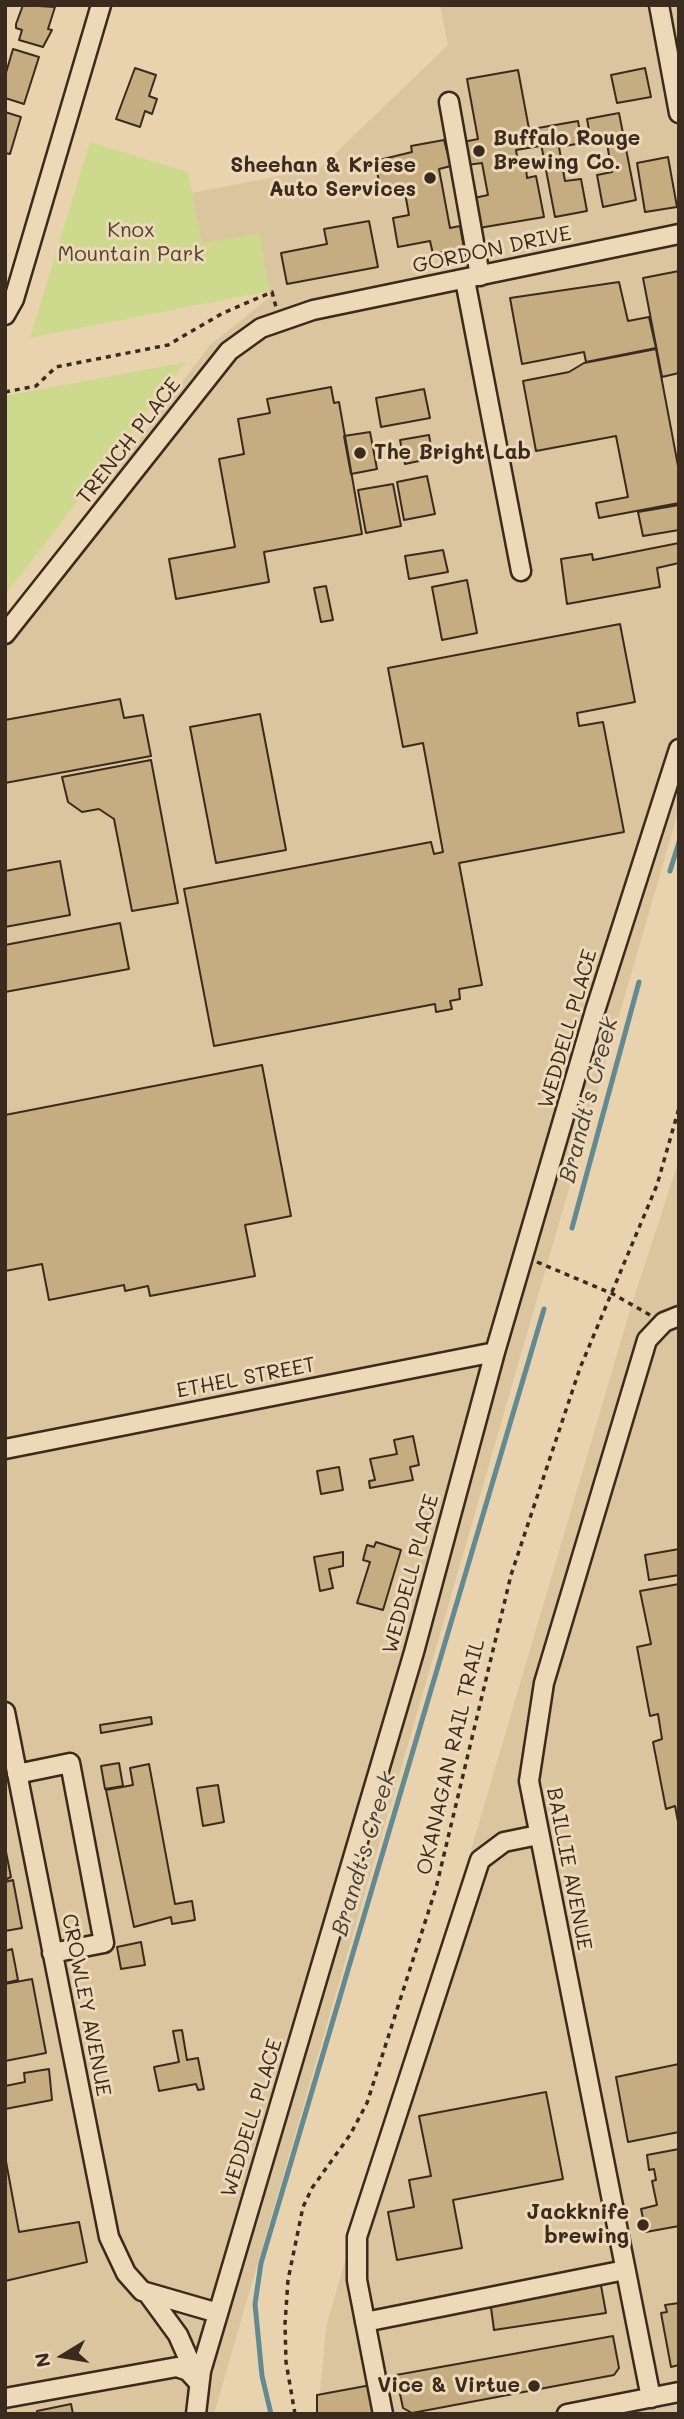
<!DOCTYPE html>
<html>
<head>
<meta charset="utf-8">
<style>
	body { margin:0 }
	#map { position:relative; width:684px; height:2419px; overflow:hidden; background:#e9d3af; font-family:Mali,sans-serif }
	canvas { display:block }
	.frame { position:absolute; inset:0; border:7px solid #3b2a1e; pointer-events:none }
	.north { position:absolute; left:28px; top:2321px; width:70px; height:70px; -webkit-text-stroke:5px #edd8b7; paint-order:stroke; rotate:259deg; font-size:19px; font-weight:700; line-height:28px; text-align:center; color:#3b2a1e }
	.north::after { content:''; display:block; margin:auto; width:24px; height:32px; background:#3b2a1e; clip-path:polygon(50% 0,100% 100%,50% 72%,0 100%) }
</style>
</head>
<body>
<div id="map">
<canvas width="684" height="2419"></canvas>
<div class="frame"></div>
<div class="north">N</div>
</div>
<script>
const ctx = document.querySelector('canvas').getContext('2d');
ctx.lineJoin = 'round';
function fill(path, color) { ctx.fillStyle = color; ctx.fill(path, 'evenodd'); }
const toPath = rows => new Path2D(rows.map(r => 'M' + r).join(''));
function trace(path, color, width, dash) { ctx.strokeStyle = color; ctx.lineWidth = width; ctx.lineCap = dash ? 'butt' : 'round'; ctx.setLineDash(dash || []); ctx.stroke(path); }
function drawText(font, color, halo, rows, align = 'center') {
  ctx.font = font + ' Mali,sans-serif'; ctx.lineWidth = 6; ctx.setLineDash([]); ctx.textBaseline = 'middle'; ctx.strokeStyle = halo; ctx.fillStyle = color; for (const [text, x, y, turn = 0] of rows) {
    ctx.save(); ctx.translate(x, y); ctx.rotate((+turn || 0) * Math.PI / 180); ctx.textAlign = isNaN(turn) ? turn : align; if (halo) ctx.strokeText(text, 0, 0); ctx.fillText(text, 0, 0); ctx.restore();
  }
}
fill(toPath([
	[440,5,679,5,679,809,214,2414,6,2414,5,622,209,346,270,297,259,234,202,245,192,193,320,168,448,45],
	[679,1160,679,2414,318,2414,326,2327,374,2160,403,2081,630,1310]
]), '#dbc59e');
fill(toPath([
	[90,142,188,172,202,244,259,233,269,291,30,338],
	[186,362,5,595,5,396]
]), '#cdd98d');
trace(toPath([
	[670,871,679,842],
	[572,1228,639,982],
	[271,2414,262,2376,255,2304,261,2263,544,1309]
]), '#638991', 5);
const building = toPath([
	[23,5,55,7,48,29,52,30,43,47,19,40,22,30,16,28,16,24,23,5],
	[13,49,39,57,24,104,5,98,5,76,13,49],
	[135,68,156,75,149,96,157,99,152,114,145,111,140,127,116,119,135,68],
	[645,68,651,97,617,103,611,75,645,68],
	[518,70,529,129,537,128,540,146,516,150,519,169,526,168,527,178,536,176,544,217,479,228,474,198,488,195,482,163,467,165,463,142,478,139,467,79,518,70],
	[5,112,21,117,10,154,5,153,5,112],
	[619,113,636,200,603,207,597,175,612,172,606,138,591,141,587,119,619,113],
	[578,121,582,143,559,147,565,181,581,179,587,211,555,217,538,128,578,121],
	[444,140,451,166,439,169,450,228,460,226,464,248,433,254,430,241,398,247,393,218,409,215,404,187,381,192,375,161,412,152,411,146,444,140],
	[668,157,677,207,645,212,637,163,668,157],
	[369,221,378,267,287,284,281,253,327,244,324,229,369,221],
	[679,271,679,373,662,377,643,278,679,271],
	[619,282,628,321,649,317,656,348,586,362,584,352,522,364,510,298,619,282],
	[656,349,679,471,679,503,599,518,596,503,628,497,616,436,536,451,523,381,569,372,584,363,656,349],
	[331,387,334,403,339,402,362,534,264,552,269,582,176,599,169,559,235,547,219,459,244,454,238,419,270,413,267,399,331,387],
	[424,389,430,418,381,427,376,398,424,389],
	[370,432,377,469,351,474,344,436,370,432],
	[429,435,433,458,405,464,400,440,429,435],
	[427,476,435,514,404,520,397,482,427,476],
	[393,484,401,526,366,533,358,490,393,484],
	[679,505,679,530,643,536,638,512,679,505],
	[679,543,679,563,657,568,660,587,567,604,561,559,592,554,593,560,679,543],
	[443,550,448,572,409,579,405,556,443,550],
	[467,580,477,633,442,640,432,587,467,580],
	[326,586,333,620,321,622,314,588,326,586],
	[620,624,635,702,577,713,579,726,603,722,624,832,459,863,482,985,459,989,460,999,450,1001,452,1009,436,1012,435,1004,214,1046,184,889,431,842,434,854,443,852,423,743,403,747,388,668,620,624],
	[120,699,124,718,143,715,151,756,5,783,5,720,120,699],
	[260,714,286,850,216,863,190,727,260,714],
	[151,760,178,903,132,911,114,819,99,809,82,812,68,802,62,777,151,760],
	[60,861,70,915,5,927,5,871,60,861],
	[120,923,129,969,5,992,5,945,120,923],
	[262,1065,291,1216,245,1225,255,1276,150,1296,148,1286,125,1291,124,1285,49,1300,42,1264,5,1271,5,1115,262,1065],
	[413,1436,419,1465,410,1467,413,1480,370,1488,369,1481,375,1480,370,1459,397,1454,394,1440,413,1436],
	[339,1467,343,1490,321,1494,317,1471,339,1467],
	[376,1542,401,1550,383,1610,357,1603,370,1562,363,1560,367,1545,374,1547,376,1542],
	[679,1549,679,1575,649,1580,645,1555,679,1549],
	[343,1552,343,1566,329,1569,333,1588,320,1591,314,1557,343,1552],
	[679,1584,679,1827,675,1806,666,1809,653,1742,662,1739,658,1714,650,1716,637,1647,651,1644,640,1591,679,1584],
	[151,1717,152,1724,101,1733,100,1725,151,1717],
	[119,1763,123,1786,105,1789,101,1766,119,1763],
	[149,1764,175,1904,192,1901,195,1920,172,1924,171,1917,134,1927,106,1790,133,1785,130,1768,149,1764],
	[218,1785,224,1822,203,1826,197,1788,218,1785],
	[5,1847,11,1877,5,1880,5,1847],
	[13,1880,22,1928,5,1931,5,1882,13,1880],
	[141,1942,145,1965,121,1969,117,1947,141,1942],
	[12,1949,18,1980,5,1983,5,1951,12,1949],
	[32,1979,46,2053,5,2061,5,1984,32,1979],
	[182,2030,187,2060,198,2058,204,2089,198,2090,196,2084,159,2091,154,2067,179,2062,173,2031,182,2030],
	[679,2064,679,2132,628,2142,616,2077,679,2064],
	[49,2069,52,2100,5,2109,5,2086,25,2082,24,2073,49,2069],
	[546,2092,563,2179,453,2200,462,2248,397,2260,388,2212,414,2207,409,2180,431,2176,419,2116,546,2092],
	[679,2149,679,2226,646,2232,641,2209,657,2205,652,2181,656,2180,654,2169,649,2170,647,2155,679,2149],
	[5,2156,19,2232,79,2222,87,2262,5,2281,5,2156],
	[600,2280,606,2313,494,2330,490,2300,600,2280],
	[679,2303,679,2365,671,2367,661,2313,667,2312,665,2305,679,2303],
	[613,2336,619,2368,614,2375,412,2413,403,2408,396,2375,613,2336],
	[371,2385,377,2414,317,2414,317,2395,371,2385],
	[71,2404,73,2414,37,2414,37,2411,71,2404]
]);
fill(building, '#c5ad81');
trace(building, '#3b2a1e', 2);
const minor = toPath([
	[659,5,679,113],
	[449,102,480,276],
	[465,280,521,571],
	[5,315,14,299,101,5],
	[5,634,229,351,261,328,313,310,679,234],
	[5,1449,495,1352],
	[5,1712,109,2237,126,2273,142,2291,218,2313],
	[17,1774,70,1763,104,1943,52,1953],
	[148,2294,178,2335,197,2378],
	[365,2322,625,2270],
	[5,2398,177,2367,188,2371,199,2383],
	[651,2398,529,1781,544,1683,647,1340,664,1322,679,1316],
	[196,2414,201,2371,414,1652,495,1352,595,1011,679,749],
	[383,2414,357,2280,357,2237,480,1860,504,1842,538,1835],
	[567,2414,679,2392]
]);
trace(minor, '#3b2a1e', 23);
trace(toPath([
	[5,392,36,386,56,367,168,345,223,313,272,292,276,307],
	[537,1262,613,1294,650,1315],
	[295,2414,286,2362,285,2324,288,2280,303,2207,312,2188,350,2135,367,2103,436,1888,511,1575,580,1368,657,1185,679,1108]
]), '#3b2a1e', 3.5, [5, 5]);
trace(minor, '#edd8b7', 18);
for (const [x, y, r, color] of [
	[479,151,7,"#3b2a1e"],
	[430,178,7,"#3b2a1e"],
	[360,453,7,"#3b2a1e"],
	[643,2225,7,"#3b2a1e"],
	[534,2386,7,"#3b2a1e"]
]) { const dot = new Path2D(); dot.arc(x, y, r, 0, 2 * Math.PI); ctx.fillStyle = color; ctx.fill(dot); trace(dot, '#edd8b7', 2.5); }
drawText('bold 21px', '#3b2a1e', '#edd8b7', [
	["Buffalo Rouge",493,139,"left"],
	["Brewing Co.",493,163,"left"],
	["Sheehan & Kriese",416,166],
	["Auto Services",416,190],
	["The Bright Lab",374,453,"left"],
	["Jackknife",629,2213],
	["brewing",629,2237],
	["Vice & Virtue",520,2386]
], 'right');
drawText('21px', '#51442f', '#edd8b7', [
	["Knox",131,231],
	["Mountain Park",131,255]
]);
drawText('21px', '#3b2a1e', '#edd8b7', [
	["GORDON DRIVE",492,250,-12],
	["TRENCH PLACE",129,441,-52],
	["WEDDELL PLACE",568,1029,-74],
	["ETHEL STREET",246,1378,-11],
	["WEDDELL PLACE",411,1574,-75],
	["OKANAGAN RAIL TRAIL",451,1757,-77],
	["BAILLIE AVENUE",569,1869,79],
	["CROWLEY AVENUE",86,2005,79],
	["WEDDELL PLACE",252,2118,-73]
]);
drawText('italic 23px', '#45423b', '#edd8b7', [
	["Brandt's Creek",589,1100,-75],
	["Brandt's Creek",364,1854,-73]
]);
</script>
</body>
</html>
